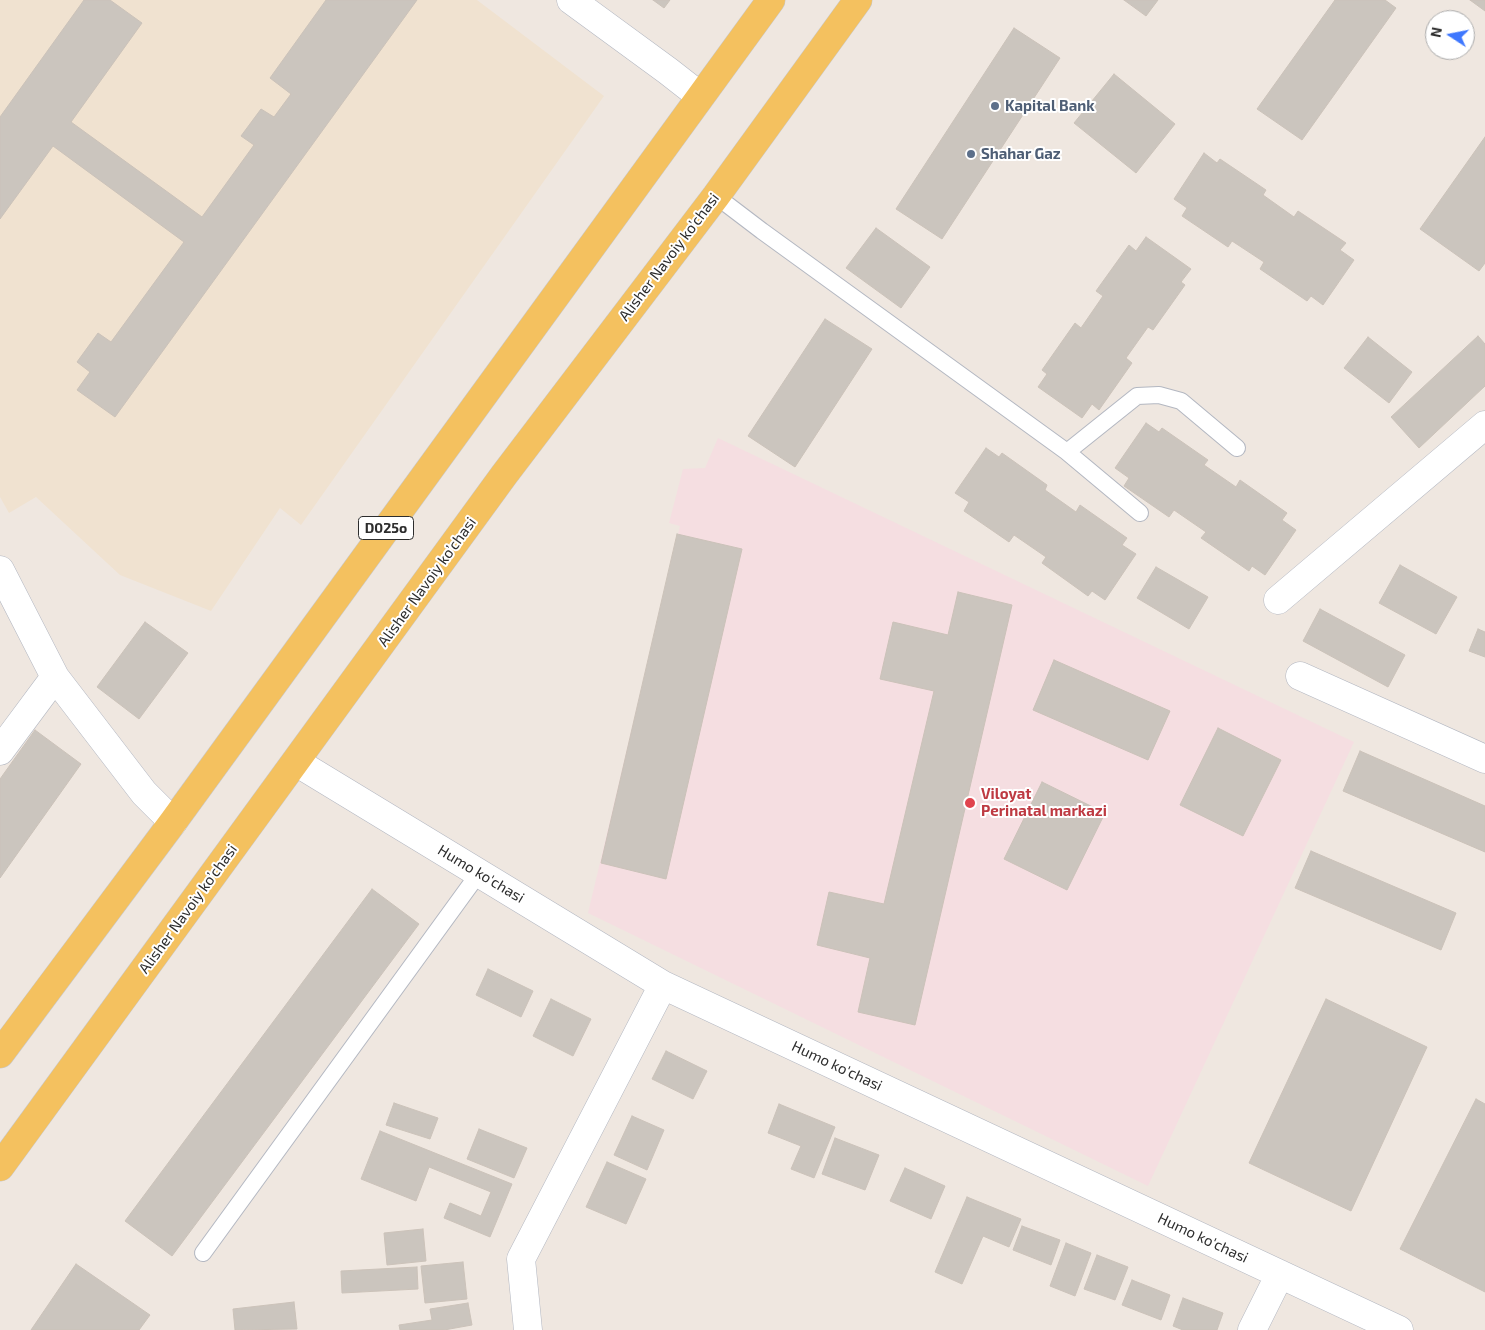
<!DOCTYPE html>
<html>
<head>
<meta charset="utf-8">
<style>
	body { margin:0 }
	#map { position:relative; width:1485px; height:1330px; overflow:hidden; background:#efe7e0; font-family:"Exo 2",sans-serif }
	canvas { display:block }
	.north { position:absolute; left:1425px; top:10px; width:50px; height:50px; box-sizing:border-box; background:#fff; border:1px solid #ababab; border-radius:50%; rotate:281deg; font-size:14px; font-weight:700; line-height:20px; text-align:center; color:#2d2d2d }
	.north::after { content:''; display:block; margin:auto; width:18px; height:22px; background:#3e77fe; clip-path:polygon(50% 0,100% 100%,50% 72%,0 100%) }
</style>
</head>
<body>
<div id="map">
<canvas width="1485" height="1330"></canvas>
<div class="north">N</div>
</div>
<script>
const ctx = document.querySelector('canvas').getContext('2d');
ctx.lineJoin = 'round';
function fill(path, color) { ctx.fillStyle = color; ctx.fill(path, 'evenodd'); }
const toPath = rows => new Path2D(rows.map(r => 'M' + r).join(''));
function trace(path, color, width, dash) { ctx.strokeStyle = color; ctx.lineWidth = width; ctx.lineCap = dash ? 'butt' : 'round'; ctx.setLineDash(dash || []); ctx.stroke(path); }
function drawText(font, color, halo, rows, align = 'center') {
  ctx.font = font + ' "Exo 2",sans-serif'; ctx.lineWidth = 4; ctx.setLineDash([]); ctx.textBaseline = 'middle'; ctx.strokeStyle = halo; ctx.fillStyle = color; for (const [text, x, y, turn = 0] of rows) {
    ctx.save(); ctx.translate(x, y); ctx.rotate((+turn || 0) * Math.PI / 180); ctx.textAlign = isNaN(turn) ? turn : align; if (halo) ctx.strokeText(text, 0, 0); ctx.fillText(text, 0, 0); ctx.restore();
  }
}
fill(toPath([
	[0,0,477,0,604,96,301,525,280,508,211,611,120,575,36,497,9,513,0,497]
]), '#f0e2d0');
fill(toPath([
	[718,438,1354,742,1148,1186,588,913,680,526,669,523,683,469,705,468]
]), '#f5dee1');
const building = toPath([
	[84,0,110,0,142,23,71,122,202,217,254,145,241,136,261,109,274,117,291,94,270,78,326,0,417,0,115,417,77,390,90,372,77,362,98,333,111,342,184,242,53,146,0,219,0,117,84,0],
	[653,0,670,0,664,8,653,0],
	[1124,0,1158,0,1146,16,1124,0],
	[1335,0,1385,0,1396,8,1302,140,1257,109,1335,0],
	[1470,0,1485,0,1485,11,1470,0],
	[1014,28,1060,58,942,239,896,209,1014,28],
	[1114,74,1175,124,1136,173,1074,123,1114,74],
	[1485,137,1485,263,1479,271,1420,229,1485,137],
	[1204,153,1217,163,1220,159,1266,190,1263,195,1294,217,1298,211,1346,243,1340,250,1354,260,1323,305,1311,296,1307,301,1260,269,1264,262,1232,241,1228,247,1182,216,1187,208,1174,199,1204,153],
	[876,228,930,267,901,308,846,268,876,228],
	[1146,237,1191,269,1181,282,1185,285,1153,330,1148,327,1126,358,1132,363,1099,410,1092,404,1082,418,1038,387,1047,374,1042,370,1075,323,1081,328,1103,296,1096,291,1129,245,1136,251,1146,237],
	[825,319,872,349,795,467,748,436,825,319],
	[1478,336,1485,344,1485,386,1419,448,1391,417,1478,336],
	[1368,337,1412,372,1389,403,1344,368,1368,337],
	[1146,423,1159,432,1162,428,1208,460,1204,465,1236,487,1240,480,1287,513,1282,520,1296,530,1265,575,1252,566,1249,571,1201,538,1206,532,1174,510,1169,517,1124,486,1129,478,1115,468,1146,423],
	[986,448,999,457,1002,453,1047,485,1045,490,1076,512,1080,505,1127,538,1122,545,1136,554,1105,600,1092,591,1088,596,1042,563,1046,557,1014,535,1009,542,964,511,969,502,955,493,986,448],
	[677,534,742,549,666,879,601,863,677,534],
	[1400,565,1457,597,1436,634,1379,603,1400,565],
	[1156,567,1208,597,1189,629,1137,598,1156,567],
	[958,592,1012,605,915,1025,858,1012,870,958,817,945,829,892,884,904,934,691,880,679,893,622,948,635,958,592],
	[1320,609,1405,655,1388,687,1303,641,1320,609],
	[145,622,188,653,139,719,97,687,145,622],
	[1478,629,1485,632,1485,657,1469,651,1478,629],
	[1054,660,1170,711,1148,760,1033,710,1054,660],
	[1218,728,1281,760,1243,836,1180,805,1218,728],
	[35,730,81,764,0,878,0,779,35,730],
	[1360,751,1485,806,1485,852,1343,791,1360,751],
	[1042,782,1105,813,1067,890,1004,859,1042,782],
	[1311,851,1456,913,1441,950,1295,888,1311,851],
	[372,889,419,924,172,1256,125,1221,372,889],
	[488,969,533,991,521,1017,476,995,488,969],
	[551,999,591,1019,573,1056,533,1036,551,999],
	[1326,999,1427,1047,1351,1211,1249,1163,1326,999],
	[666,1051,707,1071,693,1099,652,1079,666,1051],
	[1476,1099,1485,1104,1485,1292,1400,1249,1476,1099],
	[394,1103,438,1118,430,1139,386,1125,394,1103],
	[779,1104,835,1127,814,1178,791,1169,801,1146,768,1133,779,1104],
	[632,1116,664,1130,647,1170,614,1155,632,1116],
	[479,1129,527,1148,514,1178,467,1159,479,1129],
	[380,1131,512,1184,490,1237,444,1218,450,1203,481,1216,491,1192,429,1167,416,1201,361,1179,380,1131],
	[835,1138,879,1155,865,1190,822,1174,835,1138],
	[607,1162,646,1179,626,1224,586,1207,607,1162],
	[905,1168,945,1186,931,1219,890,1201,905,1168],
	[967,1197,1021,1219,1009,1247,983,1236,962,1284,935,1272,967,1197],
	[1022,1226,1060,1240,1051,1265,1013,1250,1022,1226],
	[423,1229,426,1261,387,1265,384,1233,423,1229],
	[1066,1243,1091,1253,1075,1296,1050,1286,1066,1243],
	[1097,1255,1128,1267,1115,1300,1084,1289,1097,1255],
	[463,1262,467,1299,425,1303,421,1266,463,1262],
	[76,1264,150,1315,139,1330,31,1330,76,1264],
	[417,1267,418,1289,342,1293,341,1271,417,1267],
	[1132,1280,1170,1295,1161,1320,1122,1305,1132,1280],
	[1183,1298,1223,1313,1217,1330,1183,1330,1173,1326,1183,1298],
	[294,1302,297,1329,235,1330,233,1309,294,1302],
	[468,1303,472,1325,444,1330,400,1330,399,1325,432,1320,430,1309,468,1303]
]);
fill(building, '#cbc5be');
trace(building, '#cbc2b9', 1);
const service = toPath([
	[716,196,762,231,1067,452,1140,513],
	[1067,452,1137,396,1159,395,1181,401,1237,448],
	[203,1253,479,873]
]);
const minor = toPath([
	[571,0,668,71,700,96],
	[0,570,55,677,144,793,173,822],
	[1278,600,1485,425],
	[1300,676,1485,759],
	[0,751,55,677],
	[296,762,663,985,1399,1330],
	[528,1330,521,1259,663,985],
	[1252,1330,1280,1274]
]);
const primary = toPath([
	[0,1054,173,822,771,0],
	[0,1167,504,475,716,196,858,0]
]);
trace(service, '#b3b7c1', 18);
trace(minor, '#b3b7c1', 29);
trace(primary, '#c8c8c8', 29);
trace(service, '#fff', 16);
trace(minor, '#fff', 28);
trace(primary, '#f4c15f', 28);
for (const [x, y, r, color] of [
	[995,106,5,"#5c6f8a"],
	[971,154,5,"#5c6f8a"],
	[970,803,6,"#e0444e"]
]) { const dot = new Path2D(); dot.arc(x, y, r, 0, 2 * Math.PI); ctx.fillStyle = color; ctx.fill(dot); trace(dot, '#fff', 2); }
for (const [x, y, w] of [
	[386,528,55]
]) { const box = new Path2D(); box.roundRect(x - w / 2, y - 11.5, w, 23, 4); ctx.fillStyle = '#fff'; ctx.fill(box); trace(box, '#2d2d2d', 1); }
drawText('bold 14px', '#2d2d2d', null, [
	["D025o",386,528]
]);
drawText('bold 15px', '#4e5e75', '#fff', [
	["Kapital Bank",1005,106],
	["Shahar Gaz",981,154]
], 'left');
drawText('15px', '#2d2d2d', '#fff', [
	["Alisher Navoiy ko’chasi",669,257,-53],
	["Alisher Navoiy ko’chasi",427,582,-54],
	["Humo ko'chasi",481,874,31],
	["Alisher Navoiy ko’chasi",188,909,-54],
	["Humo ko'chasi",837,1066,25],
	["Humo ko'chasi",1203,1238,25]
]);
drawText('bold 15px', '#be3a42', '#fff', [
	["Viloyat",981,794],
	["Perinatal markazi",981,811]
], 'left');
</script>
</body>
</html>
